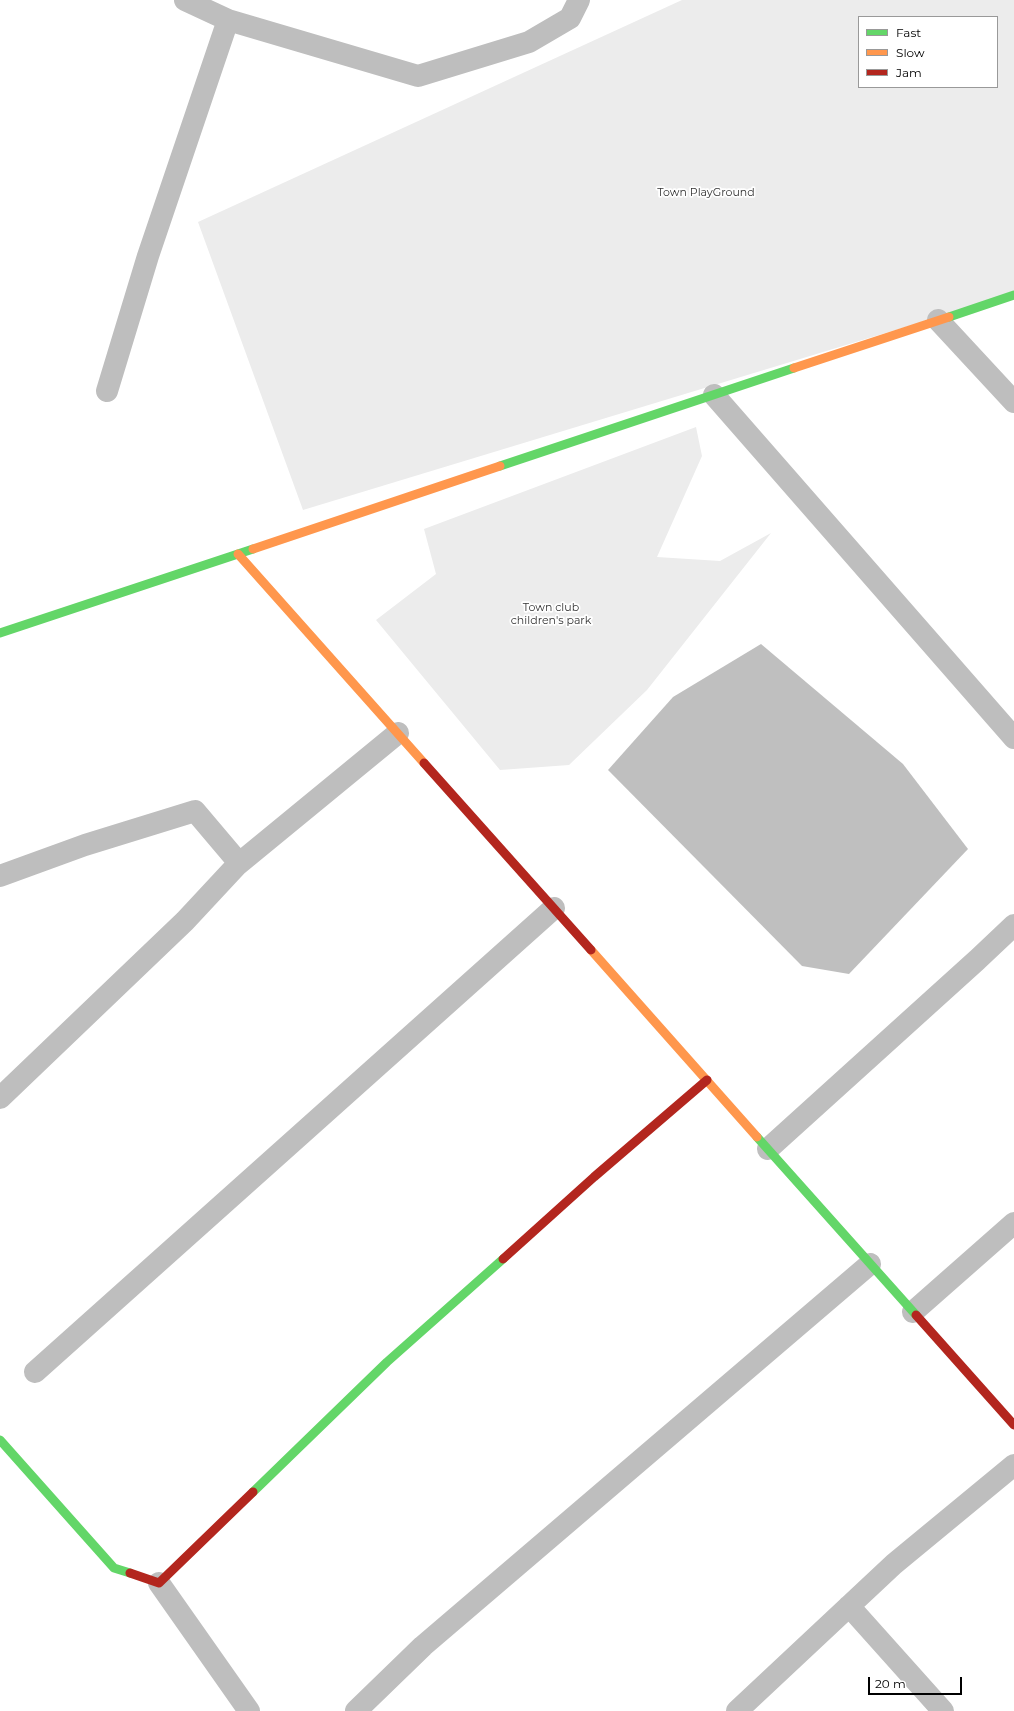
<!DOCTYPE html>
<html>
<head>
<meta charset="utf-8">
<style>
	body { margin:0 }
	#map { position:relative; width:1014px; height:1711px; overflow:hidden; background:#fff; font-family:Montserrat,sans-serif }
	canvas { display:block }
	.legend { position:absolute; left:858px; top:16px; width:140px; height:72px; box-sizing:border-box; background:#fff; border:1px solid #999; margin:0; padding:5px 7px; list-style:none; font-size:12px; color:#000 }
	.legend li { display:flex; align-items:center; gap:8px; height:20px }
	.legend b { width:20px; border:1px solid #999 }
	.scale { position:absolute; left:868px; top:1677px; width:94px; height:18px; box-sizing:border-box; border:2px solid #000; border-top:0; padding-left:5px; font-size:12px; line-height:14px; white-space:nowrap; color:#000; -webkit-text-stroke:3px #fff; paint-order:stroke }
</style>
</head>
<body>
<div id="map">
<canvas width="1014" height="1711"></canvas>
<ul class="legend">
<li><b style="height:5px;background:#63d668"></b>Fast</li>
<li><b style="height:5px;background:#ff974d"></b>Slow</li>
<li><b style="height:5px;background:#b3261e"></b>Jam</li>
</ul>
<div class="scale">20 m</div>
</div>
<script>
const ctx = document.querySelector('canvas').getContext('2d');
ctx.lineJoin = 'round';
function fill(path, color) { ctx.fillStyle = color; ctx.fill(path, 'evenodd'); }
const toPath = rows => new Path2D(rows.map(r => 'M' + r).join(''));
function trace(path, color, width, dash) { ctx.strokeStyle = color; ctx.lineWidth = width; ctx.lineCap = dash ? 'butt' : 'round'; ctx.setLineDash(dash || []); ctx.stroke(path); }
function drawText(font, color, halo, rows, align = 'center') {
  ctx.font = font + ' Montserrat,sans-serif'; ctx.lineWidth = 3.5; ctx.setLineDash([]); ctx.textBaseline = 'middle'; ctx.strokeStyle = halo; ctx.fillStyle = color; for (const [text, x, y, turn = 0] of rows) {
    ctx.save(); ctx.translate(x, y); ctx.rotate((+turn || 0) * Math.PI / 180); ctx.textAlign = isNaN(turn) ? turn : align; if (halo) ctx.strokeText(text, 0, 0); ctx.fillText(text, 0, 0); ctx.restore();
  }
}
fill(toPath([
	[682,0,1014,0,1014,294,303,510,198,222],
	[859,17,997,17,997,87,859,87],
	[696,427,702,456,657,557,720,561,771,533,647,690,569,765,500,770,376,620,436,574,424,529]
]), '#ececec');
fill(toPath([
	[761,644,903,764,968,849,849,974,802,966,608,770,673,697]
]), '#bfbfbf');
trace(toPath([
	[185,0,228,20,418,76,529,42,570,18,579,0],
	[938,320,1014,402],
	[107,391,148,256,228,20],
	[714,395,1014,738],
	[236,866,398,733],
	[0,876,85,845,195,811,239,863,185,921,0,1098],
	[768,1149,977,960,1014,925],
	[913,1312,1014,1223],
	[35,1372,554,908],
	[159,1583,249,1711],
	[849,1606,943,1711],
	[356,1711,423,1646,870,1264],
	[737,1711,894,1564,1014,1465]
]), '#bebebe', 22);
trace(toPath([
	[949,317,1014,295],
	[500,466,794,368],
	[0,633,253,549],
	[757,1137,916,1315],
	[0,1440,114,1568,130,1573],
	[253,1492,387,1362,503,1259]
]), '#63d668', 9);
trace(toPath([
	[794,368,949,317],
	[253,549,500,466],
	[238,554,424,763],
	[591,950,757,1137]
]), '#ff974d', 9);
trace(toPath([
	[424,763,591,950],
	[503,1259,594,1177,707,1080],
	[916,1315,1014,1425],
	[130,1573,159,1583,253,1492]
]), '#b3261e', 9);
drawText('11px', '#333', '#fff', [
	["Town PlayGround",706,193],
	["Town club",551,608],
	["children's park",551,621]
]);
</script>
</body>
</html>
